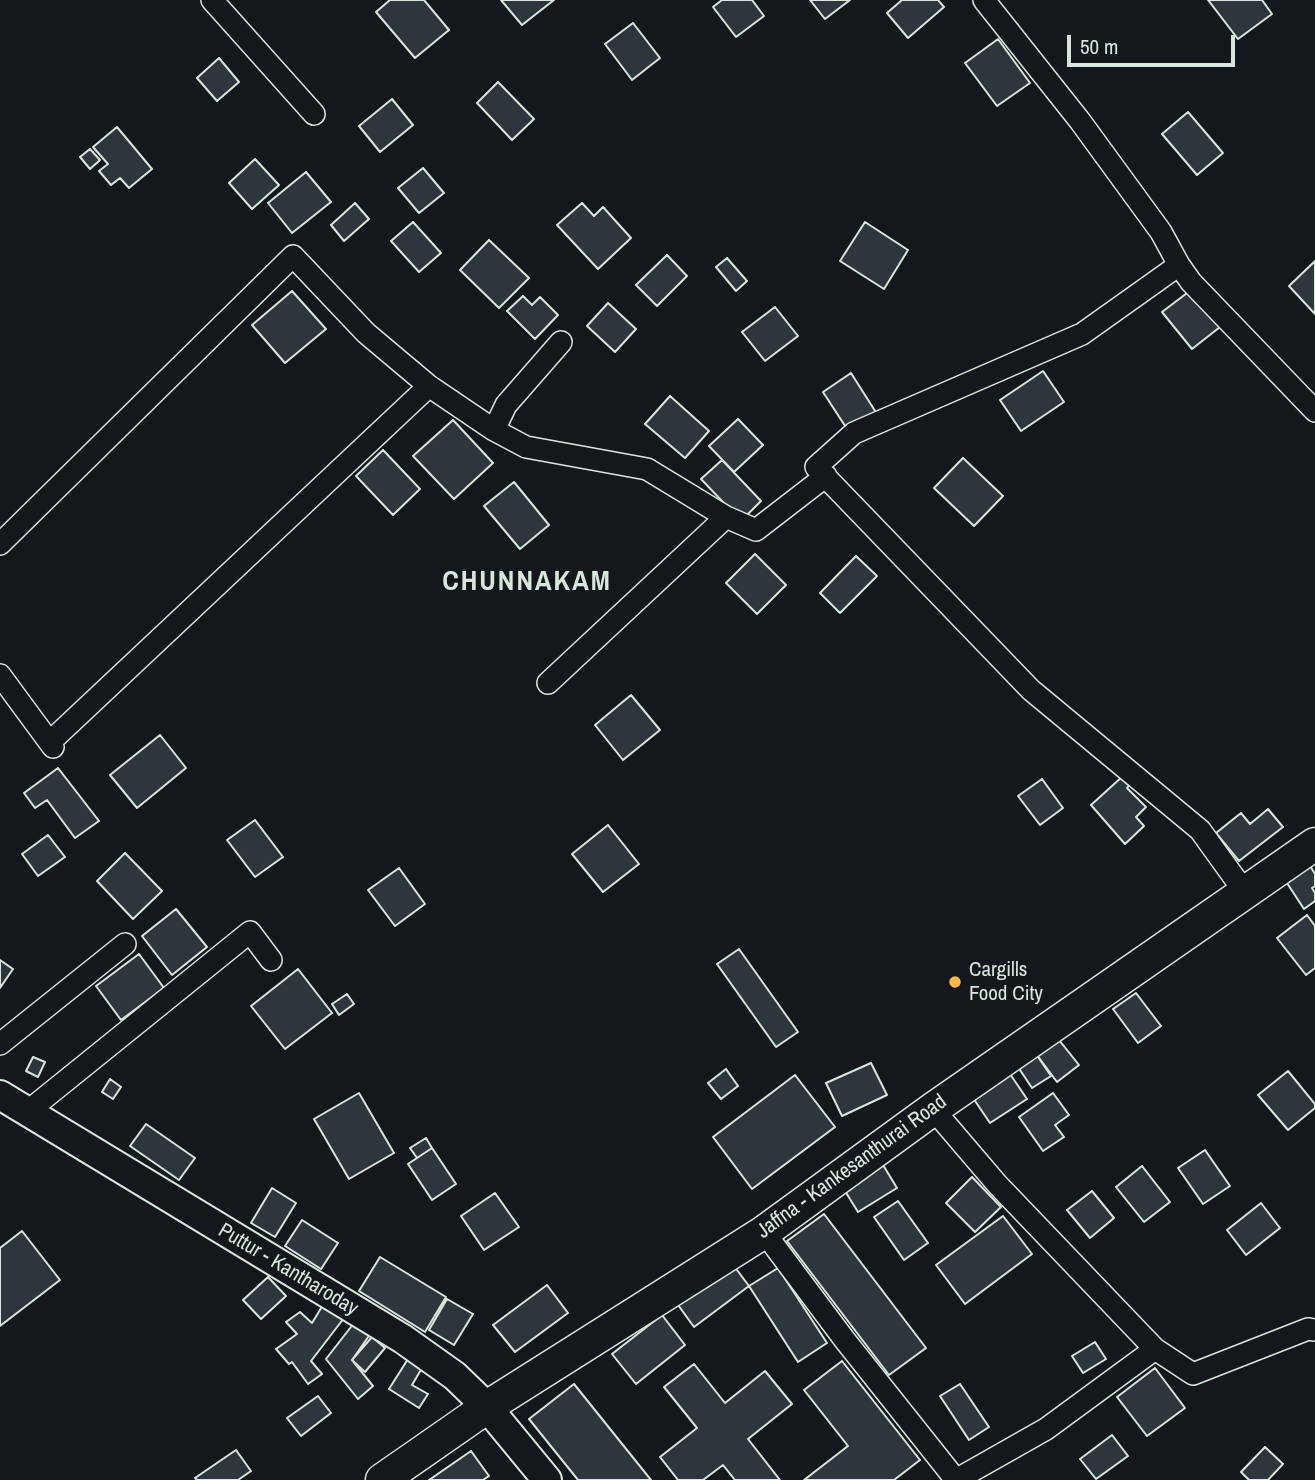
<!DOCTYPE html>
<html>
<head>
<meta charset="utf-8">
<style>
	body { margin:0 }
	#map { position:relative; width:1315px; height:1480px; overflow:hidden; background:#14181c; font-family:"Archivo Narrow",sans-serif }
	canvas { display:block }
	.scale { position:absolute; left:1067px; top:35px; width:168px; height:32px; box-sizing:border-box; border:4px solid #d8e6dc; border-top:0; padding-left:9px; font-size:21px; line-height:24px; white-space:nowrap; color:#d8e6dc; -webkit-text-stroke:5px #14181c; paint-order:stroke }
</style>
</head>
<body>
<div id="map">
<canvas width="1315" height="1480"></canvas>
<div class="scale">50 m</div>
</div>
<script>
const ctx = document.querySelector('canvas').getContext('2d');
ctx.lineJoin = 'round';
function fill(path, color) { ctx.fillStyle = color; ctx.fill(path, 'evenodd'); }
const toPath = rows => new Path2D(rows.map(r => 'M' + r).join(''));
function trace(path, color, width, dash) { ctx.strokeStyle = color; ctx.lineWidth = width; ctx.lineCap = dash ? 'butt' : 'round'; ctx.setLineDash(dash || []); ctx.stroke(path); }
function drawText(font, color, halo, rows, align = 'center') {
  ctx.font = font + ' "Archivo Narrow",sans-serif'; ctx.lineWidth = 5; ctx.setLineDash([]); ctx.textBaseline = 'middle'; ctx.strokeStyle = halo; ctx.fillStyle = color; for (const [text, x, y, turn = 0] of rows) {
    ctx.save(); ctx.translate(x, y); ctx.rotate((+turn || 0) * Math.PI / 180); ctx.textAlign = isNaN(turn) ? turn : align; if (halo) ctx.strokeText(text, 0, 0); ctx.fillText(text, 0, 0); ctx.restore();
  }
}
const building = toPath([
	[390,0,424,0,449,30,415,58,376,12,390,0],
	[501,0,554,0,522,25,501,0],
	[722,0,752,0,764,16,736,37,713,7,722,0],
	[810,0,850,0,825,19,810,0],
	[902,0,938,0,944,7,908,38,887,13,902,0],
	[1208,0,1262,0,1272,14,1238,39,1208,0],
	[633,23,660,58,632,80,605,44,633,23],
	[998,39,1030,83,997,106,965,63,998,39],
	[219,58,239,82,217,101,197,78,219,58],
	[498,82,534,119,512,140,477,103,498,82],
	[392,99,413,125,380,152,359,126,392,99],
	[1188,112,1223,153,1197,175,1162,134,1188,112],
	[117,127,152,169,129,188,120,178,111,185,99,171,108,164,93,147,117,127],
	[90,149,100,160,90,169,80,157,90,149],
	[255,159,279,185,252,209,229,183,255,159],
	[423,168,444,193,419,213,398,188,423,168],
	[306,172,331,202,292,233,268,203,306,172],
	[355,203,369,219,344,241,331,225,355,203],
	[582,203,594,216,603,207,631,238,598,269,557,225,582,203],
	[413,222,441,253,419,272,391,241,413,222],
	[865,222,908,250,884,289,840,261,865,222],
	[489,240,529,278,499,308,460,270,489,240],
	[667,255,687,276,657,306,636,285,667,255],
	[727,258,747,281,736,291,716,267,727,258],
	[1315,261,1315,314,1289,286,1315,261],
	[1191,290,1220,327,1192,349,1162,312,1191,290],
	[292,291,326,329,285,363,252,325,292,291],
	[523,296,532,305,540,297,558,315,535,339,507,311,523,296],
	[608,303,636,329,615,352,587,326,608,303],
	[775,307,798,336,765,361,742,332,775,307],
	[1043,371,1064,402,1021,431,1000,400,1043,371],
	[851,373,877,414,849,432,823,392,851,373],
	[670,396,709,431,685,458,645,424,670,396],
	[738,419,763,445,734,472,709,446,738,419],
	[453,420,493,463,454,499,413,456,453,420],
	[383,450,420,489,393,515,356,476,383,450],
	[963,458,1003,496,974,526,934,488,963,458],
	[722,460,761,501,741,521,701,479,722,460],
	[514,482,549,525,520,549,484,506,514,482],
	[755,554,786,585,757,614,726,583,755,554],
	[856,556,877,576,840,613,820,593,856,556],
	[631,695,660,730,623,760,595,725,631,695],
	[160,735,186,768,137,808,110,775,160,735],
	[58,768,99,821,75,838,47,800,35,808,24,793,58,768],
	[1123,776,1130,784,1127,788,1146,807,1136,817,1144,826,1125,844,1091,805,1123,776],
	[1042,779,1063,808,1040,825,1018,796,1042,779],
	[1268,809,1283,827,1239,861,1216,833,1241,813,1250,824,1268,809],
	[255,820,283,857,255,877,227,840,255,820],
	[608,825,639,864,603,892,572,854,608,825],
	[48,835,65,857,38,876,22,854,48,835],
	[125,853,162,891,133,919,97,881,125,853],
	[1309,864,1315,874,1315,886,1312,888,1315,893,1315,901,1304,909,1285,880,1309,864],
	[399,868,425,904,395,926,368,890,399,868],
	[176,909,207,947,172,975,142,936,176,909],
	[1307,915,1315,926,1315,968,1306,975,1277,938,1307,915],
	[739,949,798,1032,776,1047,717,964,739,949],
	[139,954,164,988,121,1020,96,986,139,954],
	[0,960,13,969,0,988,0,960],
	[298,969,332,1013,285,1049,251,1006,298,969],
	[1136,993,1161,1026,1138,1043,1113,1009,1136,993],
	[347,994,354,1004,339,1015,332,1004,347,994],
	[1055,1035,1079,1065,1057,1082,1034,1051,1055,1035],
	[1032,1048,1051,1076,1032,1088,1014,1061,1032,1048],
	[33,1057,45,1062,38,1077,26,1071,33,1057],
	[871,1063,887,1095,842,1116,826,1083,871,1063],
	[1006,1068,1027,1099,990,1123,969,1092,1006,1068],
	[726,1069,738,1086,721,1099,708,1083,726,1069],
	[1288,1071,1315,1104,1315,1108,1288,1130,1258,1095,1288,1071],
	[795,1075,835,1127,752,1189,713,1137,795,1075],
	[110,1079,121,1087,113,1099,102,1092,110,1079],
	[359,1093,394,1153,349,1179,314,1119,359,1093],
	[1053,1093,1069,1115,1055,1125,1064,1137,1043,1151,1019,1117,1053,1093],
	[146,1124,195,1158,179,1180,130,1146,146,1124],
	[426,1138,432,1148,417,1158,410,1148,426,1138],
	[432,1148,456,1184,432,1200,408,1164,432,1148],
	[1205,1150,1230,1186,1203,1204,1178,1168,1205,1150],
	[877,1155,897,1188,858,1212,837,1178,877,1155],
	[1142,1166,1170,1202,1144,1222,1116,1187,1142,1166],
	[972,1177,1001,1207,975,1232,946,1203,972,1177],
	[272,1188,296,1203,275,1237,251,1223,272,1188],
	[1092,1191,1114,1218,1090,1238,1067,1210,1092,1191],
	[495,1193,519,1227,484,1250,461,1216,495,1193],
	[898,1201,928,1243,904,1260,874,1217,898,1201],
	[1261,1203,1280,1228,1246,1255,1227,1230,1261,1203],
	[824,1214,926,1348,889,1375,787,1241,824,1214],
	[1003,1216,1032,1254,965,1304,936,1265,1003,1216],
	[302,1220,338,1243,321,1269,285,1246,302,1220],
	[22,1231,60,1280,0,1326,0,1248,22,1231],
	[380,1257,446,1297,425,1332,359,1291,380,1257],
	[728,1258,749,1286,694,1327,673,1298,728,1258],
	[778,1268,827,1343,798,1362,749,1286,778,1268],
	[268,1277,286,1296,261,1319,243,1300,268,1277],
	[547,1285,568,1313,515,1352,493,1325,547,1285],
	[447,1299,473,1314,454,1345,429,1330,447,1299],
	[323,1305,344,1318,311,1361,322,1374,308,1384,292,1362,289,1364,276,1349,297,1334,286,1322,300,1312,312,1323,323,1305],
	[662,1315,685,1345,636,1384,612,1354,662,1315],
	[354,1323,371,1333,352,1360,373,1386,358,1399,326,1359,354,1323],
	[372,1337,385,1348,365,1372,352,1360,372,1337],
	[1095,1342,1106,1359,1083,1373,1072,1356,1095,1342],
	[408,1359,422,1368,412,1385,428,1394,419,1408,389,1389,408,1359],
	[842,1361,920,1460,894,1480,804,1480,848,1446,804,1390,842,1361],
	[694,1364,725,1403,765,1371,792,1404,748,1439,780,1480,735,1480,723,1465,703,1480,678,1480,660,1457,697,1428,664,1387,694,1364],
	[1155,1368,1185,1408,1147,1436,1117,1397,1155,1368],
	[574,1384,651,1480,578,1480,529,1419,574,1384],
	[960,1384,989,1427,969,1440,940,1396,960,1384],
	[318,1396,331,1413,301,1436,287,1418,318,1396],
	[1112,1435,1128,1456,1096,1479,1080,1459,1112,1435],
	[1265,1447,1283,1464,1268,1480,1249,1480,1241,1472,1265,1447],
	[236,1450,251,1471,238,1480,197,1480,195,1478,236,1450],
	[471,1451,489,1476,483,1480,429,1480,471,1451]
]);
fill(building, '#2c363c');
trace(building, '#d8e6dc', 2);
const street = toPath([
	[212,0,314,114],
	[984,0,1080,121,1161,232,1179,265,1191,282,1315,411],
	[1179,265,1082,334,854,433,816,467,1031,690,1200,830,1244,891],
	[494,430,506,405,561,342],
	[0,544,293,256,366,333,429,386,494,430,526,447,647,469,726,517,756,530,826,476],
	[0,675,53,747],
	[548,683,726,517],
	[50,742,429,386],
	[0,1044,125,944],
	[933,1109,997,1184,1155,1349,1046,1429,956,1480],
	[27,1112,250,932,271,960],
	[764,1232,844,1339,956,1480],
	[1155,1349,1193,1374,1308,1329,1315,1330]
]);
const secondary = toPath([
	[0,1095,403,1339,455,1376,487,1407,547,1480]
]);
const primary = toPath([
	[382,1480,487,1407,764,1232,933,1109,1315,844]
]);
trace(street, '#d8e6dc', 24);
trace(secondary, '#d8e6dc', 32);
trace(primary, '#d8e6dc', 35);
trace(street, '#14181c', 21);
trace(secondary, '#14181c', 28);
trace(primary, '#14181c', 32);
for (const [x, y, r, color] of [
	[955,982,7,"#ffb74d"]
]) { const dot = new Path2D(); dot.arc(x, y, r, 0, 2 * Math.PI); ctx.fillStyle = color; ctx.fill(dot); trace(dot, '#14181c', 2.5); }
drawText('21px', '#d8e6dc', '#14181c', [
	["Cargills",969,970],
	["Food City",969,994]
], 'left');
drawText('21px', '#d8e6dc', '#14181c', [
	["Jaffna - Kankesanthurai Road",852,1167,-36],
	["Puttur - Kantharoday",288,1270,31]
]);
ctx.letterSpacing = '2px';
drawText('bold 28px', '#d8e6dc', '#14181c', [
	["CHUNNAKAM",527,582]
]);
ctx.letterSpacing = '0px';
</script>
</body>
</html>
